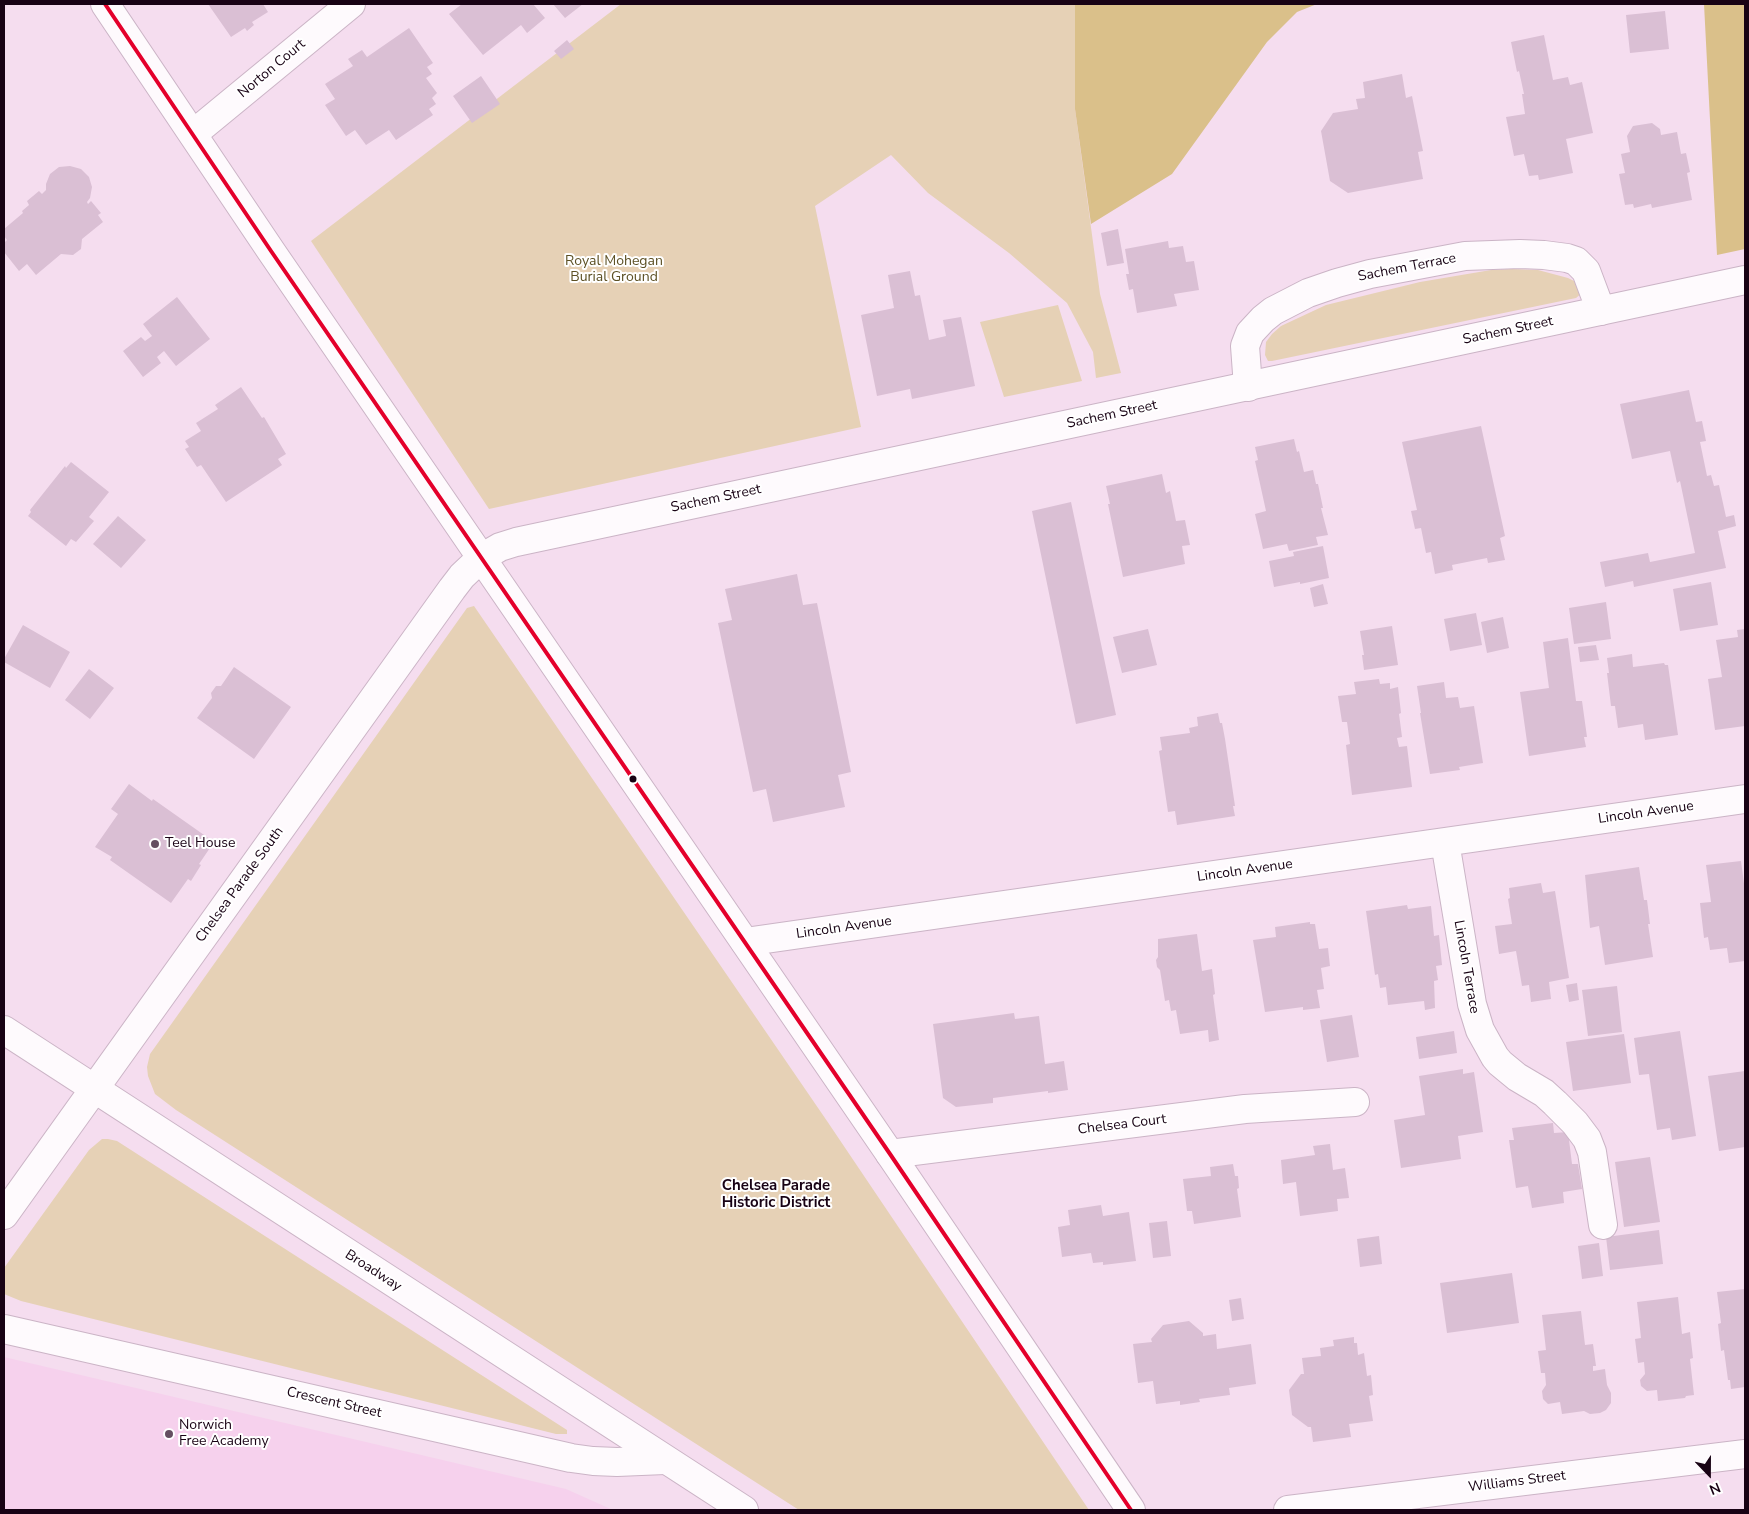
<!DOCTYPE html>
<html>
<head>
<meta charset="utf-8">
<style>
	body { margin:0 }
	#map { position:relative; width:1749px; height:1514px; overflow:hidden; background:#f5ddef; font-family:"Nunito Sans",sans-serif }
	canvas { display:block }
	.frame { position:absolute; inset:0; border:5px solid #180214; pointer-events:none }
	.north { position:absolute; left:1684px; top:1449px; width:50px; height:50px; -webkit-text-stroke:4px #fff; paint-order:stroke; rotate:158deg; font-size:14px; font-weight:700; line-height:20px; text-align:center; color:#180214 }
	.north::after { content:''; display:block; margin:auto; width:18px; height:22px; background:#180214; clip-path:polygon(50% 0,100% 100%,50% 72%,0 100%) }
</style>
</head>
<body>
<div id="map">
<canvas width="1749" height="1514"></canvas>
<div class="frame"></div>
<div class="north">N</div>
</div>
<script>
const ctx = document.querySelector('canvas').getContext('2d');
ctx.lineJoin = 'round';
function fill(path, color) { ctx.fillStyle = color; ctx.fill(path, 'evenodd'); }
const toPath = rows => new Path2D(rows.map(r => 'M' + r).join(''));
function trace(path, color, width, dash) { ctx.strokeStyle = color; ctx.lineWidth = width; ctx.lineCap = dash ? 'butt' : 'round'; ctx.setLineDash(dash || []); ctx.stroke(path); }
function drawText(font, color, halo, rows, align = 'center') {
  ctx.font = font + ' "Nunito Sans",sans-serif'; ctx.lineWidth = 4; ctx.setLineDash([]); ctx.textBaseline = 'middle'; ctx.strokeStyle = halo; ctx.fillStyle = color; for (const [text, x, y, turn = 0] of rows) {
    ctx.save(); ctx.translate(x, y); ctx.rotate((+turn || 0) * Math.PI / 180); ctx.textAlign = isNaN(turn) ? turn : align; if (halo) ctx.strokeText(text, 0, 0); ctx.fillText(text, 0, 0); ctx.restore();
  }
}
fill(toPath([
	[4,1357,566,1489,613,1510,4,1510]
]), '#f6d1ed');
fill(toPath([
	[621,4,1075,4,1075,109,1100,294,1121,373,1096,378,1093,352,1067,303,1009,253,928,193,891,155,815,206,861,427,489,509,311,241],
	[1512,269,1538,270,1568,278,1576,282,1582,293,1576,298,1272,361,1268,361,1265,355,1266,342,1272,334,1281,326,1326,305,1420,282,1491,270],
	[1058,305,1082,381,1004,397,980,322],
	[474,606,827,1121,1089,1510,799,1510,176,1110,155,1094,148,1076,147,1067,150,1054,467,608],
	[102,1139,108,1139,117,1141,567,1430,567,1434,556,1434,520,1425,21,1301,4,1294,4,1268,89,1150]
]), '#e6d1b6');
fill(toPath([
	[1075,4,1317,4,1297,12,1267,42,1172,174,1091,224,1075,109],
	[1704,4,1745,4,1745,249,1717,255]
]), '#dac08a');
fill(toPath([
	[208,4,263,4,268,12,252,22,254,25,247,31,245,28,231,37],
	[462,4,533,4,545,18,527,33,521,25,483,55,449,14],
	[553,4,583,4,565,18],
	[1665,11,1669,49,1630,53,1626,15],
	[409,28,433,63,427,67,432,74,426,78,437,93,432,98,436,104,429,109,433,115,396,140,389,130,366,145,355,130,346,136,325,105,335,99,325,84,353,66,348,59,362,50,367,57],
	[1544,35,1553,80,1568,77,1570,85,1582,82,1593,133,1566,139,1573,173,1539,180,1538,175,1529,176,1524,154,1514,156,1506,117,1525,114,1522,94,1524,94,1519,71,1517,72,1511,42],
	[567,40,574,49,561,59,554,51],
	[1402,74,1406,98,1412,96,1423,151,1418,152,1423,179,1348,193,1330,181,1321,131,1333,113,1358,109,1356,99,1365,98,1363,82],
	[481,76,500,104,472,123,453,96],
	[1652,123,1660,129,1661,135,1677,132,1681,154,1686,153,1690,172,1687,173,1692,200,1652,208,1651,204,1634,208,1633,204,1625,205,1619,174,1625,173,1621,154,1630,152,1627,136,1633,126],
	[70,166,81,169,89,177,92,187,90,198,87,202,88,204,91,201,101,213,98,215,103,222,82,239,81,249,73,255,61,254,36,275,27,264,19,271,4,252,4,243,7,240,4,236,4,229,23,213,22,211,29,205,27,201,39,191,42,194,46,190,46,184,50,174,59,167],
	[1118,229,1124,263,1107,266,1101,233],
	[1168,241,1169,248,1183,246,1186,262,1194,261,1199,290,1174,294,1177,306,1137,313,1133,289,1129,290,1126,274,1129,274,1125,249],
	[910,271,915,296,920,295,929,340,946,336,943,320,961,317,975,386,912,399,910,389,877,396,861,315,894,308,888,275],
	[177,297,210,339,176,366,164,351,157,357,161,363,143,377,123,351,141,337,145,341,152,336,143,324],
	[241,387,262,418,264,417,286,454,278,459,282,465,226,502,201,465,197,467,185,449,189,447,185,441,201,431,196,423,218,409,215,405],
	[1689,390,1696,422,1702,421,1706,441,1700,442,1707,476,1711,475,1714,486,1719,485,1726,517,1734,515,1736,526,1718,531,1726,568,1634,587,1633,581,1605,587,1600,562,1648,553,1650,562,1695,553,1680,481,1677,483,1670,451,1632,459,1620,404],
	[1481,426,1505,536,1500,538,1505,560,1488,563,1487,558,1452,565,1453,570,1435,574,1431,552,1426,553,1421,528,1415,529,1411,511,1417,510,1402,442],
	[1294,439,1297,452,1299,451,1304,472,1313,470,1316,484,1318,484,1323,508,1321,508,1328,535,1316,537,1318,545,1289,551,1287,544,1263,549,1255,514,1266,511,1255,461,1258,460,1255,447],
	[71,462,109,492,89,517,94,521,76,542,71,539,66,546,28,516,31,512,30,510,65,466,66,468],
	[1162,474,1166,493,1170,491,1176,521,1185,520,1190,545,1182,546,1185,564,1123,577,1108,504,1110,504,1106,486],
	[1071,502,1116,715,1076,724,1032,511],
	[118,516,146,540,121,568,93,544],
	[1323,546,1329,578,1300,584,1300,582,1274,587,1269,561,1294,556,1293,552],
	[797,574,803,605,817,603,851,772,838,775,845,807,773,822,766,789,753,792,718,623,732,620,725,589],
	[1711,582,1718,625,1680,631,1673,589],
	[1323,584,1328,604,1314,607,1310,588],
	[1606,602,1611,639,1574,644,1569,608],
	[1476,613,1482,645,1450,651,1444,619],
	[1503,617,1509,648,1487,653,1481,622],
	[23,625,70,652,50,688,4,662,4,659],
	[1392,626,1398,665,1364,670,1362,655,1364,655,1360,631],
	[1148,629,1157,665,1122,673,1113,637],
	[1745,629,1745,726,1715,730,1708,679,1722,677,1716,640,1738,637,1737,630],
	[1568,638,1576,701,1582,701,1587,737,1584,737,1586,747,1529,756,1520,692,1549,688,1543,642],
	[1596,645,1599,660,1580,662,1578,647],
	[1632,654,1633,667,1664,663,1665,665,1668,665,1678,735,1645,740,1643,724,1618,728,1615,706,1611,706,1607,673,1609,673,1607,658],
	[234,667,291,707,254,759,197,718,212,698,211,693,216,686,221,686],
	[89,669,114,688,90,719,65,700],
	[1379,679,1380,684,1390,683,1390,689,1398,687,1401,713,1399,714,1402,737,1397,738,1399,747,1407,746,1412,787,1352,795,1346,745,1350,744,1347,722,1342,722,1338,696,1356,694,1354,682],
	[1444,682,1446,698,1458,697,1460,708,1474,706,1483,763,1459,767,1460,770,1430,774,1420,713,1421,713,1417,686],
	[1218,713,1220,723,1222,723,1225,739,1235,806,1233,806,1235,816,1177,825,1175,811,1168,812,1159,751,1162,750,1160,737,1190,733,1189,728,1198,726,1197,717],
	[129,784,152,801,153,799,214,842,199,864,201,865,191,881,188,879,171,903,110,860,112,857,95,847,118,814,111,809],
	[1741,861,1745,891,1745,961,1729,963,1727,948,1710,950,1708,937,1704,938,1700,903,1711,902,1706,865],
	[1639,867,1644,900,1647,900,1650,924,1648,924,1653,957,1605,965,1599,926,1590,928,1585,875],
	[1541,883,1543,893,1555,891,1569,978,1549,982,1551,999,1531,1002,1529,985,1522,986,1516,951,1499,954,1495,926,1512,924,1508,899,1510,898,1509,888],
	[1407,905,1408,909,1431,906,1434,936,1439,935,1442,965,1436,966,1438,980,1434,981,1435,1008,1425,1010,1424,1001,1388,1005,1386,987,1380,988,1378,974,1375,975,1366,911],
	[1310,922,1310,924,1315,924,1319,949,1328,948,1330,966,1321,968,1324,989,1317,990,1320,1008,1303,1010,1303,1007,1265,1012,1253,940,1276,937,1275,927],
	[1197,934,1202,971,1212,969,1215,994,1213,995,1219,1040,1209,1042,1208,1030,1180,1034,1176,1010,1171,1011,1169,1000,1165,1001,1160,970,1157,967,1156,960,1158,957,1158,939],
	[1577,983,1579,1000,1569,1002,1566,985],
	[1617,986,1622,1032,1588,1036,1582,990],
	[1014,1013,1015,1019,1039,1016,1045,1064,1064,1061,1068,1090,1048,1093,1048,1091,993,1098,993,1103,956,1107,943,1098,933,1024],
	[1352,1015,1359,1057,1327,1062,1320,1020],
	[1454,1031,1457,1053,1419,1059,1416,1037],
	[1680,1031,1696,1136,1672,1140,1670,1128,1657,1130,1649,1074,1639,1075,1634,1038],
	[1624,1034,1631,1083,1573,1091,1566,1042],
	[1463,1069,1463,1074,1474,1072,1483,1132,1458,1136,1461,1159,1401,1168,1394,1120,1425,1115,1419,1076],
	[1745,1071,1745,1147,1719,1151,1708,1076],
	[1553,1123,1554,1133,1568,1132,1572,1164,1578,1164,1582,1189,1563,1192,1564,1203,1532,1208,1528,1186,1516,1188,1509,1140,1514,1140,1512,1128],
	[1330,1144,1333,1170,1345,1168,1349,1198,1337,1199,1338,1211,1300,1216,1296,1182,1283,1184,1281,1160,1315,1155,1313,1146],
	[1650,1157,1660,1222,1624,1227,1615,1162],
	[1233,1164,1235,1176,1238,1176,1239,1188,1237,1189,1241,1217,1194,1224,1192,1211,1187,1211,1183,1179,1211,1176,1210,1167],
	[1101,1205,1103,1216,1129,1212,1136,1261,1103,1265,1103,1262,1093,1263,1091,1253,1062,1257,1058,1227,1070,1225,1068,1210],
	[1167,1221,1171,1256,1153,1258,1149,1223],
	[1659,1230,1663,1264,1610,1270,1606,1237],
	[1379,1236,1382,1264,1360,1267,1357,1239],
	[1599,1243,1603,1276,1582,1279,1578,1246],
	[1512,1273,1519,1323,1447,1333,1440,1283],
	[1745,1289,1745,1387,1731,1389,1730,1380,1728,1380,1724,1350,1721,1351,1718,1324,1721,1323,1717,1292],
	[1678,1297,1682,1334,1690,1332,1693,1358,1690,1359,1694,1395,1686,1396,1685,1398,1658,1401,1657,1390,1647,1391,1641,1386,1640,1380,1645,1374,1644,1362,1638,1363,1635,1339,1641,1338,1637,1302],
	[1241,1298,1244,1319,1232,1321,1229,1300],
	[1581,1311,1585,1345,1593,1344,1596,1366,1593,1366,1593,1371,1605,1369,1607,1385,1611,1393,1611,1403,1606,1410,1600,1413,1590,1414,1584,1411,1562,1414,1560,1402,1548,1404,1543,1399,1542,1391,1546,1385,1545,1373,1541,1373,1538,1351,1546,1350,1542,1315],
	[1189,1321,1203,1333,1203,1336,1216,1334,1217,1349,1251,1344,1256,1384,1229,1388,1230,1395,1199,1399,1200,1402,1180,1405,1180,1401,1156,1404,1153,1381,1138,1383,1133,1344,1152,1342,1151,1339,1163,1325],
	[1354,1337,1354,1343,1357,1343,1358,1355,1364,1353,1367,1376,1371,1375,1373,1395,1369,1396,1373,1421,1349,1424,1351,1437,1313,1442,1311,1427,1308,1427,1292,1415,1289,1390,1301,1374,1304,1374,1302,1358,1321,1356,1320,1348,1334,1346,1333,1340]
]), '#dabfd4');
const minor = toPath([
	[193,134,351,4],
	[1248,387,1245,346,1250,333,1263,319,1273,311,1308,293,1337,283,1370,274,1465,256,1520,254,1544,255,1567,258,1576,261,1586,271,1601,311],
	[1445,842,1472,1004,1480,1030,1495,1057,1500,1063,1517,1077,1544,1093,1555,1103,1575,1123,1587,1139,1592,1152,1603,1225],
	[745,942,1745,799],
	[890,1154,1245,1109,1355,1102],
	[4,1215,452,589,462,576,481,558],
	[4,1329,571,1458,593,1461,617,1462,665,1460],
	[1288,1510,1745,1454]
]);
const tertiary = toPath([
	[481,558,500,547,516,542,1745,280]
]);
const secondary = toPath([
	[4,1030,744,1510]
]);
const trunk = toPath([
	[105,4,271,251,890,1154,1131,1510]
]);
trace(minor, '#cbb4c6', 30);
trace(tertiary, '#cbb4c6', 30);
trace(secondary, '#cbb4c6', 30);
trace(trunk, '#cbb4c6', 30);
trace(minor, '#fefafd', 28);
trace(tertiary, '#fefafd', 28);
trace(secondary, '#fefafd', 28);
trace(trunk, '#fefafd', 28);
trace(toPath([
	[105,4,271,251,890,1154,1131,1510]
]), '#e4002b', 4);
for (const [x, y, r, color] of [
	[633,779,4.5,"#180214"],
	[155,844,5,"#654f61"],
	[169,1434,5,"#654f61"]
]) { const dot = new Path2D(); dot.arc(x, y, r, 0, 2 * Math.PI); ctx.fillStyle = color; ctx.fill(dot); trace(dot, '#fff', 2); }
drawText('14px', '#180214', '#fff', [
	["Norton Court",272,69,-40],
	["Sachem Terrace",1407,268,-11],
	["Sachem Street",1508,331,-12],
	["Sachem Street",1112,415,-12],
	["Sachem Street",716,499,-12],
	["Lincoln Avenue",1646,813,-8],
	["Lincoln Avenue",1245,871,-8],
	["Chelsea Parade South",240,885,-54],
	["Lincoln Avenue",844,928,-8],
	["Lincoln Terrace",1466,967,80],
	["Chelsea Court",1122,1125,-7],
	["Broadway",373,1271,33],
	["Crescent Street",334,1403,13],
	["Williams Street",1517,1482,-7]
]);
drawText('14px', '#5c5024', '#fff', [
	["Royal Mohegan",614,262],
	["Burial Ground",614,278]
]);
drawText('14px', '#180214', '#fff', [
	["Teel House",165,844],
	["Norwich",179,1426],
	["Free Academy",179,1442]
], 'left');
drawText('bold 15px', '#180214', '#fff', [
	["Chelsea Parade",776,1186],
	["Historic District",776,1203]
]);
</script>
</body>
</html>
